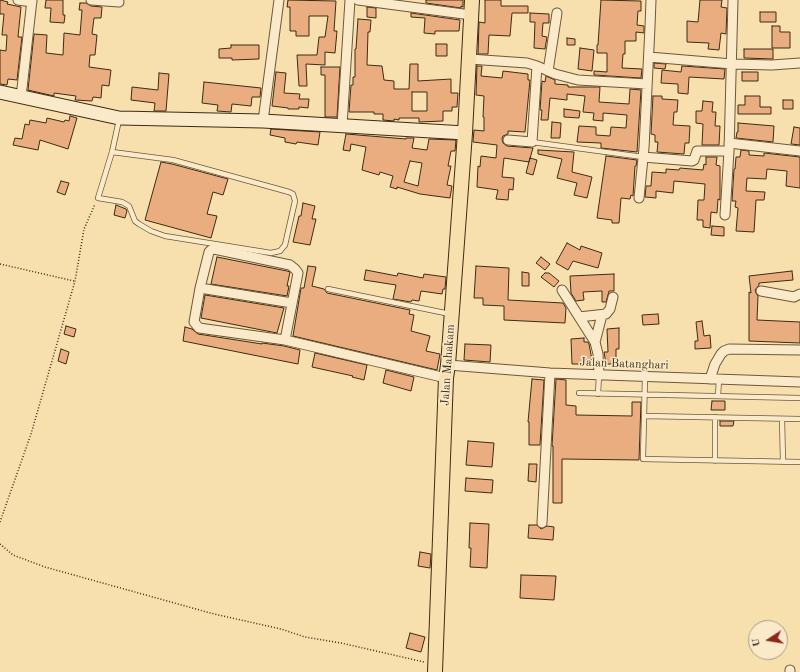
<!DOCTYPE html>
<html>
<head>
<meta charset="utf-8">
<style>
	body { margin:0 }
	#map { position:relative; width:800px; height:672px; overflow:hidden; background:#f7dfae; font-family:"Old Standard TT",serif }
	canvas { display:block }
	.north { position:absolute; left:748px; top:620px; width:40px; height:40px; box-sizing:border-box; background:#faeaca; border:1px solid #ae9e82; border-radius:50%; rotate:258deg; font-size:11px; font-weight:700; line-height:16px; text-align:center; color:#3d2c15 }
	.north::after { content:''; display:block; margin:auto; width:14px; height:18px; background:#8f2418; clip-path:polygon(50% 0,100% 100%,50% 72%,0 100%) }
</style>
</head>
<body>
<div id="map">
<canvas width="800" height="672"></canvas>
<div class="north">U</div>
</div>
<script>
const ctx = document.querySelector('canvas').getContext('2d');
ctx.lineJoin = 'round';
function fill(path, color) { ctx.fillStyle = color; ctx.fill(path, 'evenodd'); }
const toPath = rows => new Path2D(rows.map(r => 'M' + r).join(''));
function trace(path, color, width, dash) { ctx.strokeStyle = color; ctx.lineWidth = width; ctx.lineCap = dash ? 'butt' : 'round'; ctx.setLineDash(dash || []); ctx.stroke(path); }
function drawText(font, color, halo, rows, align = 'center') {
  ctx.font = font + ' "Old Standard TT",serif'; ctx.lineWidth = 3; ctx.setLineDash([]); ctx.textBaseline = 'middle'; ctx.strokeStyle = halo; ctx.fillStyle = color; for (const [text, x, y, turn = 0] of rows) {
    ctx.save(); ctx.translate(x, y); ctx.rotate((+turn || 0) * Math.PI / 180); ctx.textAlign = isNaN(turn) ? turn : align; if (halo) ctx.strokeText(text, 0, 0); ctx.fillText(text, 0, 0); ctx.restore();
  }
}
const building = toPath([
	[0,0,8,2,7,4,21,7,18,37,22,37,17,80,8,79,7,85,0,84,0,50,6,51,7,35,2,35,4,14,0,14,0,0],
	[46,0,63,0,63,15,65,15,64,23,50,22,51,8,45,8,46,0],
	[288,0,336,1,334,31,337,31,335,53,325,52,325,65,306,64,307,86,299,86,297,55,317,55,319,37,325,37,328,16,309,16,309,36,296,36,296,31,290,31,290,7,287,7,288,0],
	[426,0,463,0,463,7,461,6,461,8,426,3,426,0],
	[485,0,501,0,501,6,528,6,528,13,512,13,510,36,489,35,488,54,478,54,479,22,485,23,485,0],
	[601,0,641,1,641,11,638,11,637,25,644,26,644,33,636,32,636,41,625,41,625,54,623,54,622,68,642,69,641,78,594,75,594,71,607,72,607,53,597,53,597,45,598,45,601,0],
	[700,0,722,0,721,7,727,8,726,34,721,33,719,50,708,49,709,43,687,42,687,21,698,22,700,0],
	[80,3,86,3,91,6,102,7,101,18,94,18,92,34,97,35,95,55,90,55,89,67,111,70,109,86,102,85,101,98,93,97,92,101,75,100,76,96,54,93,54,96,28,90,34,34,47,35,46,53,63,55,64,33,80,35,82,10,79,10,80,3],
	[367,7,376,8,376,18,367,17,367,7],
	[760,12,776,12,776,22,760,22,760,12],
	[411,13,460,20,459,31,435,31,435,34,424,33,425,18,411,17,411,13],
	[530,13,549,14,549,23,543,23,542,36,547,37,545,49,534,48,535,22,530,22,530,13],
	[358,19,371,20,370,32,368,32,367,65,382,66,384,80,394,81,394,89,409,89,410,64,418,64,418,81,451,79,451,93,458,93,457,107,452,107,452,111,443,111,443,121,419,122,419,118,399,118,399,120,394,119,394,121,383,120,383,114,374,114,374,112,349,112,351,85,353,85,353,77,355,77,355,49,356,49,358,19],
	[412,92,427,92,427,111,412,111,412,92],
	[772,26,780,26,780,32,790,32,790,48,772,48,772,26],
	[567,38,575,39,575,45,567,45,567,38],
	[436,44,447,44,447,56,436,56,436,44],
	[231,45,259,45,259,59,232,60,232,58,219,58,219,49,231,48,231,45],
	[580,48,594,50,592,71,578,69,580,48],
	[744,49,773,49,773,59,744,58,744,49],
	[654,63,666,64,665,69,654,68,654,63],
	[477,66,482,66,481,76,502,78,503,71,528,74,528,80,530,80,525,132,508,131,508,134,503,136,502,139,503,143,507,146,533,148,529,162,504,158,502,177,514,178,513,190,509,189,508,200,496,199,498,190,477,187,478,166,480,167,481,156,496,158,497,145,473,142,474,130,484,131,484,117,483,117,484,96,476,95,477,66],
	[682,66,725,69,724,79,689,77,688,94,678,93,678,84,661,83,662,70,681,72,682,66],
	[321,67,340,67,337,117,325,117,325,75,321,75,321,67],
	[276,72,286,73,284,93,300,94,299,99,309,99,308,108,299,107,299,109,288,109,288,108,272,106,276,72],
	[742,72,758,72,758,81,742,81,742,72],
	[159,73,169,74,166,111,154,111,155,103,131,100,132,87,158,90,159,73],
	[546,76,555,80,555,84,568,85,568,87,600,87,599,102,629,104,630,89,641,90,637,152,601,148,601,143,577,142,579,126,596,127,596,135,610,136,611,127,626,128,627,115,603,113,603,121,593,120,594,113,583,112,585,96,567,94,567,100,550,98,548,120,541,120,542,110,540,110,542,81,545,82,546,76],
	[204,82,261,88,260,97,252,97,251,106,232,104,231,112,217,111,218,105,202,103,204,82],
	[653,96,662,96,662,99,678,100,677,112,674,112,673,125,690,126,689,143,685,143,684,154,657,152,658,142,655,142,655,135,651,134,653,96],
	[745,96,760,96,760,107,771,107,771,114,738,114,738,105,745,105,745,96],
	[783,100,793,100,793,109,783,109,783,100],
	[703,101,713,102,712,112,716,112,715,126,720,126,719,145,702,145,703,124,696,123,696,111,702,111,703,101],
	[564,109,580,111,579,118,564,117,564,109],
	[70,116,77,118,68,149,40,140,38,150,13,145,15,138,22,139,25,124,29,125,30,120,46,123,47,118,64,122,65,120,69,121,70,116],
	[552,122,561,123,560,138,551,138,552,122],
	[738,123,774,126,773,142,736,138,737,132,738,132,738,123],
	[794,127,800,128,800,145,791,144,794,127],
	[271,129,320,132,318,145,297,142,296,144,285,142,285,138,270,135,271,129],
	[346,134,406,139,406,138,414,138,412,148,427,150,429,139,456,140,455,151,451,151,448,166,451,166,447,185,452,186,450,198,420,194,397,187,397,189,390,187,393,176,380,172,379,175,362,170,366,147,351,144,350,151,343,150,346,134],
	[410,161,422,163,418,186,404,182,410,161],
	[538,150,574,152,572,172,592,177,587,198,574,195,577,183,557,178,562,159,538,154,538,150],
	[741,150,749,151,749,155,764,156,764,153,800,157,800,188,786,186,787,171,767,169,766,179,747,178,746,191,765,192,764,200,756,200,754,232,736,231,738,208,735,207,736,201,732,201,734,169,735,169,736,157,740,157,741,150],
	[606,156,637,160,636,166,635,166,633,196,631,195,630,199,621,198,619,223,612,223,612,220,597,218,606,156],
	[706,157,717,157,716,165,720,166,720,200,718,199,717,213,711,212,710,228,703,227,703,220,697,220,698,200,704,200,705,184,674,181,673,193,656,191,656,198,645,197,646,186,651,186,652,172,666,173,666,169,679,170,680,168,703,170,704,164,706,165,706,157],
	[530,158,537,160,533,175,526,173,530,158],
	[161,162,172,164,228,179,223,195,213,192,207,214,217,216,211,238,145,220,161,162],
	[61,181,69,183,65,195,57,192,61,181],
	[303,203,315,206,312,219,316,219,310,245,293,242,299,216,301,216,303,203],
	[116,205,126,209,127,211,125,218,114,215,116,205],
	[712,226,724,227,724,236,711,235,712,226],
	[567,243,580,250,581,246,602,253,598,268,573,261,568,270,556,263,567,243],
	[217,257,287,271,290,272,287,286,289,286,287,296,211,284,217,257],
	[541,257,550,264,545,270,536,263,541,257],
	[308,266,316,267,312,286,324,289,327,293,410,310,409,314,414,315,411,331,430,336,426,351,440,354,437,370,293,336,301,288,304,288,308,266],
	[476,266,509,268,508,300,563,303,566,308,565,323,504,320,504,306,483,305,483,298,474,298,476,266],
	[366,270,397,276,398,273,423,278,424,274,446,277,445,289,443,289,442,294,421,291,419,301,412,300,411,302,393,299,396,285,364,280,366,270],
	[792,271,793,280,759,283,759,285,755,290,756,293,758,296,757,320,800,322,800,343,749,341,749,292,751,293,749,276,792,271],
	[522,272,529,273,529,286,522,286,522,272],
	[545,273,549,273,559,281,554,287,541,277,545,273],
	[614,274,614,291,609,291,606,302,602,302,602,291,583,292,584,300,576,301,571,293,570,276,614,274],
	[205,295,284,308,277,333,201,318,205,295],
	[658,314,659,324,643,325,642,315,658,314],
	[702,321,704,336,710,335,711,348,695,349,695,341,698,341,696,322,702,321],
	[66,326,76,329,74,337,64,334,66,326],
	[185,327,192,329,198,334,262,344,262,343,284,346,300,350,298,364,183,341,185,327],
	[619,328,619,349,616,349,616,364,606,364,604,352,608,352,607,329,619,328],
	[584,338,584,342,588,342,589,344,592,360,585,360,585,364,572,364,571,339,584,338],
	[465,344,491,345,490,362,464,360,465,344],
	[61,349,69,352,66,364,58,361,61,349],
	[315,353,367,365,364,380,352,377,353,376,312,367,315,353],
	[386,370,414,377,411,391,383,383,386,370],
	[532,379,544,380,540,445,529,445,529,422,528,422,532,379],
	[556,379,566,380,566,405,576,406,576,415,632,416,632,402,641,402,639,460,562,459,562,503,553,503,553,446,552,446,556,379],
	[712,401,725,401,725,410,711,410,712,401],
	[720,421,734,421,733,426,720,426,720,421],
	[468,441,494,443,492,467,466,465,468,441],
	[529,464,537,464,536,482,528,481,529,464],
	[466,478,493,480,492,493,465,491,466,478],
	[470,523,489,524,487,568,470,567,471,548,469,548,470,523],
	[529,525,537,525,541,529,547,526,554,527,553,540,528,538,529,525],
	[420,552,431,554,430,568,418,566,420,552],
	[521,575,556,576,554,600,520,598,521,575],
	[410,633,425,637,421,652,406,648,410,633]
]);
fill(building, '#e9ad80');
trace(building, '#3d2c15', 1);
const lane = toPath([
	[532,142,643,157],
	[112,152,173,160,289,192,293,194,295,201,285,245,280,251,271,253,165,236,151,231,139,224,135,221,129,206,122,202,98,198,112,152,119,120],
	[328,289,450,314],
	[645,376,643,459,800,462],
	[579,393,800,398],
	[598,394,599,375],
	[718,396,719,379],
	[644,416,800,419],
	[715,417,715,461],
	[782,419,783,462]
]);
const street = toPath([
	[18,0,32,2],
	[91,0,119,2],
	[358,0,471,15],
	[649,57,732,64,772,65,800,63],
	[469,59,527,63,537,66,555,74,578,80,647,84],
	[548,71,557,13],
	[21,97,32,0],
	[263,121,279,0],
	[342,126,350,0],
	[508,140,532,142,537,66],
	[729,143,800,151],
	[643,157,692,161,694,160,697,151,729,151],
	[639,198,644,148,650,27,651,0],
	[725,215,729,151,733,0],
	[200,288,292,303],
	[562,290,595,342,598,354,599,375],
	[761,291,794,297,800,294],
	[579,317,606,314,610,309,613,297],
	[285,340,298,273,295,269,290,265,214,249,211,250,209,252,200,288,194,322,199,328,285,340,446,378],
	[595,342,602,315],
	[448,365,550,373,800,382],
	[710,379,715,364,721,354,724,351,729,349,800,350],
	[542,523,550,373],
	[790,672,790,670]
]);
const secondary = toPath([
	[0,92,119,118,263,121,465,133]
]);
const primary = toPath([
	[435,672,446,378,448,365,465,133,472,0]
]);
trace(lane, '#6c593b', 6);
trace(street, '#6c593b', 11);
trace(secondary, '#3d2c15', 15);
trace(primary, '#3d2c15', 16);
trace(toPath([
	[0,264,74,281],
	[0,522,31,434,75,281,84,229,95,204],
	[0,544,13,555,45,567,214,614,281,629,305,637,341,643,424,662]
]), '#3d2c15', 1.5, [1, 2]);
trace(lane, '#faeaca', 4.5);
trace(street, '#faeaca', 9);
trace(secondary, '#faeaca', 13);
trace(primary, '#f7dfae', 14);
drawText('12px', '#3d2c15', '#faeaca', [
	["Jalan Batanghari",624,364,2],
	["Jalan Mahakam",448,365,-86]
]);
</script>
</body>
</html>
